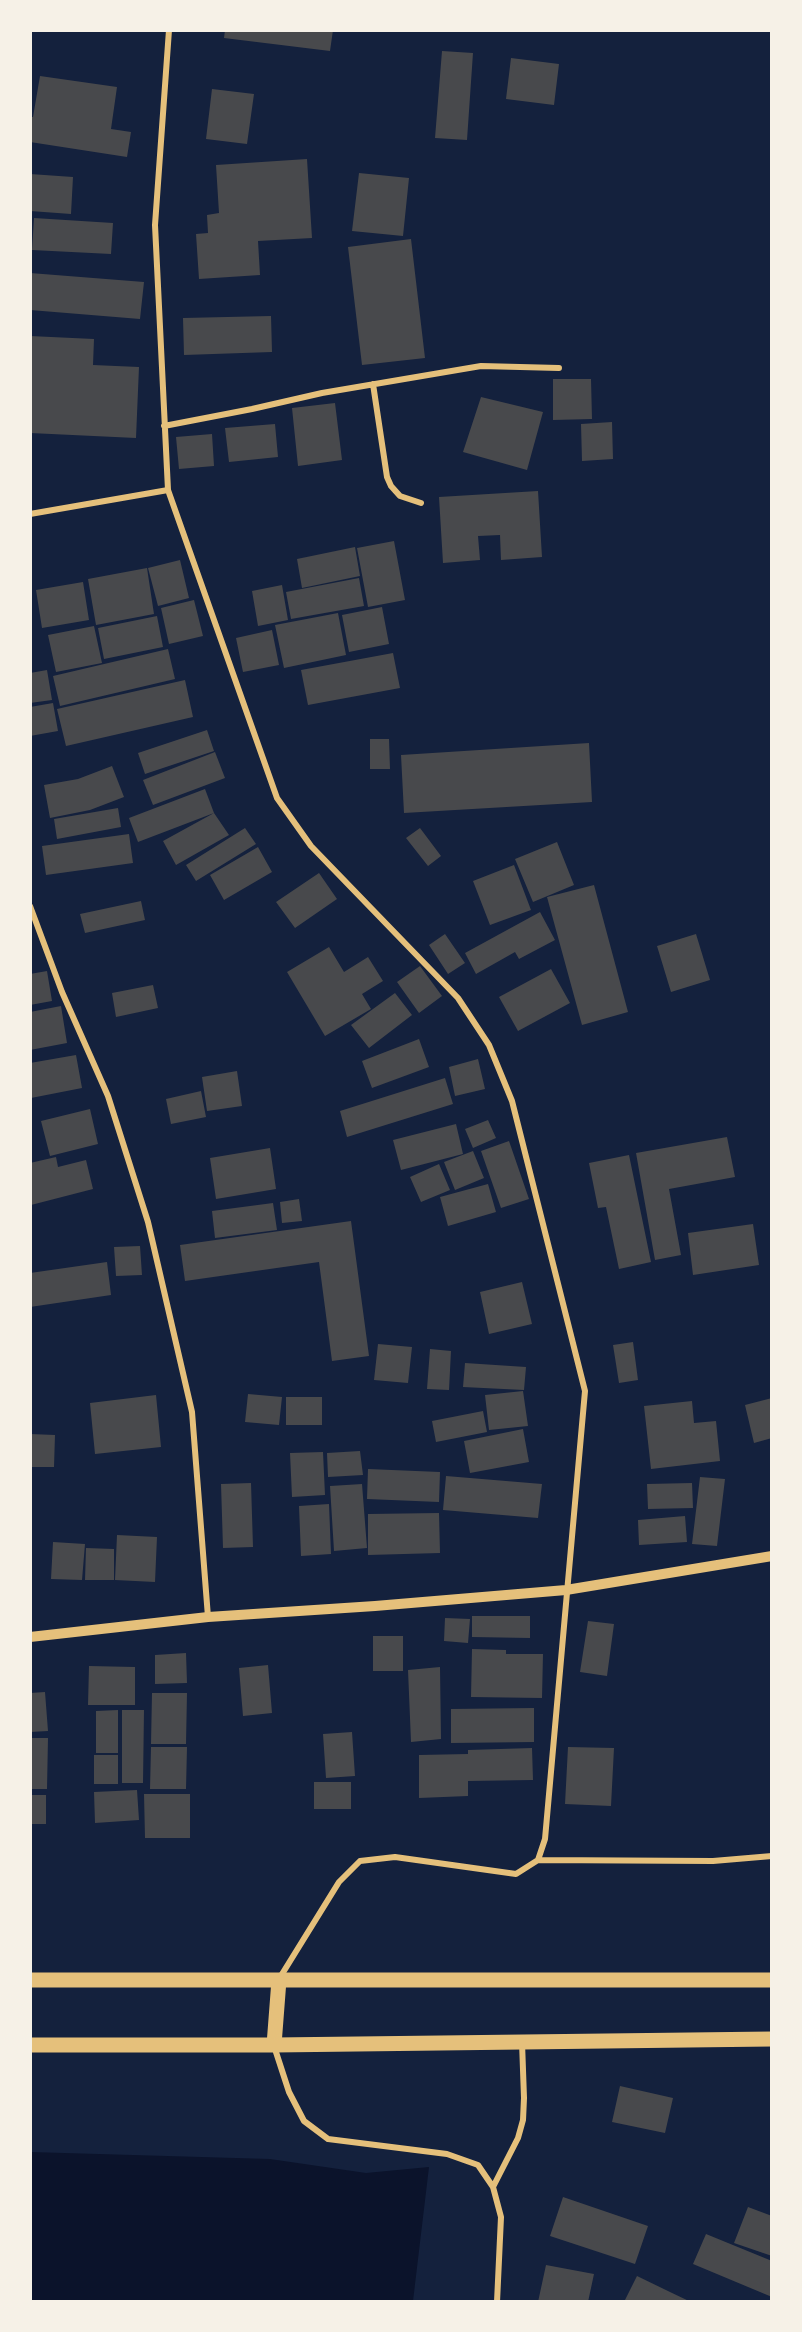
<!DOCTYPE html>
<html>
<head>
<meta charset="utf-8">
<style>
	body { margin:0 }
	#map { position:relative; width:802px; height:2332px; overflow:hidden; background:#14213d; font-family:Barlow,sans-serif }
	canvas { display:block }
	.frame { position:absolute; inset:0; border:32px solid #f6f1e7; pointer-events:none }
</style>
</head>
<body>
<div id="map">
<canvas width="802" height="2332"></canvas>
<div class="frame"></div>
</div>
<script>
const ctx = document.querySelector('canvas').getContext('2d');
ctx.lineJoin = 'round';
function fill(path, color) { ctx.fillStyle = color; ctx.fill(path, 'evenodd'); }
const toPath = rows => new Path2D(rows.map(r => 'M' + r).join(''));
function trace(path, color, width, dash) { ctx.strokeStyle = color; ctx.lineWidth = width; ctx.lineCap = dash ? 'butt' : 'round'; ctx.setLineDash(dash || []); ctx.stroke(path); }
fill(toPath([
	[30,2152,270,2159,366,2173,429,2167,413,2301,30,2302]
]), '#0b132b');
fill(toPath([
	[225,30,333,30,330,51,224,38],
	[442,51,473,53,467,140,435,138],
	[511,58,559,64,554,105,506,99],
	[40,76,117,87,111,129,131,132,127,157,30,142,30,117,33,117],
	[212,89,254,94,247,144,206,139],
	[307,159,312,238,258,241,260,275,199,279,196,234,208,233,207,215,219,213,216,165],
	[359,173,409,178,403,236,352,231],
	[30,174,73,177,71,214,30,211],
	[34,218,113,223,111,254,32,250],
	[411,239,425,358,362,365,348,247],
	[30,273,144,282,140,319,30,310],
	[271,316,272,352,184,355,183,318],
	[30,336,94,339,93,365,139,367,136,438,30,433],
	[553,379,591,379,592,419,553,420],
	[481,397,543,412,527,470,463,452],
	[335,403,342,460,298,466,292,408],
	[612,422,613,459,582,461,581,424],
	[275,424,278,457,229,462,225,428],
	[212,434,214,466,179,469,176,437],
	[538,491,542,557,501,560,500,535,478,536,480,560,443,563,439,497],
	[394,541,405,600,368,607,357,548],
	[355,547,360,576,302,588,297,559],
	[180,560,189,598,158,606,148,568],
	[147,568,154,614,96,625,88,579],
	[359,578,364,606,291,619,286,592],
	[83,582,89,620,42,628,36,590],
	[282,585,288,620,258,626,252,591],
	[194,600,203,636,169,644,161,608],
	[382,607,389,644,349,652,342,615],
	[338,613,346,655,284,668,275,625],
	[157,616,163,647,104,659,98,628],
	[94,626,102,663,56,672,48,635],
	[272,630,279,665,243,672,236,638],
	[168,649,175,679,60,706,53,676],
	[393,653,400,688,308,705,301,670],
	[47,670,52,700,30,703,30,673],
	[185,680,193,717,66,746,57,709],
	[53,703,58,731,30,736,30,707],
	[207,730,214,751,145,774,138,753],
	[370,739,389,739,390,769,370,769],
	[589,743,592,802,404,813,401,755],
	[215,752,225,778,153,805,143,780],
	[112,766,124,797,90,810,50,818,44,785,78,779],
	[205,789,214,813,138,842,129,818],
	[118,808,121,827,57,839,54,819],
	[214,813,229,835,176,865,163,841],
	[245,828,256,844,196,881,186,865],
	[420,828,441,856,428,866,406,838],
	[129,834,133,863,46,875,42,846],
	[557,842,574,885,533,902,515,859],
	[258,847,272,872,224,900,210,875],
	[514,865,531,910,490,925,473,881],
	[319,873,337,899,295,928,276,902],
	[594,885,628,1012,582,1025,547,897],
	[141,901,145,920,85,933,80,914],
	[540,912,555,940,519,959,515,952,476,974,465,953],
	[445,934,465,963,448,974,429,945],
	[696,934,710,980,671,992,657,946],
	[329,947,344,972,368,957,383,981,362,994,371,1009,325,1036,287,972],
	[420,966,442,996,419,1013,397,982],
	[551,969,570,1003,518,1031,499,997],
	[47,971,52,1001,30,1005,30,974],
	[153,985,158,1008,116,1017,112,993],
	[395,993,412,1015,369,1048,351,1025],
	[61,1006,67,1043,30,1050,30,1012],
	[419,1039,429,1067,372,1088,362,1061],
	[76,1055,82,1088,31,1098,30,1063],
	[478,1059,485,1089,455,1096,449,1067],
	[237,1071,242,1106,207,1111,202,1077],
	[445,1078,453,1104,347,1137,340,1111],
	[201,1091,206,1117,171,1124,166,1099],
	[90,1109,98,1144,50,1156,41,1121],
	[488,1120,496,1138,473,1148,465,1129],
	[456,1124,463,1154,401,1170,393,1140],
	[727,1137,735,1177,669,1189,681,1255,655,1260,636,1153],
	[509,1141,529,1199,501,1208,481,1151],
	[270,1148,276,1189,216,1199,210,1158],
	[473,1151,484,1178,455,1190,444,1162],
	[629,1155,651,1262,619,1269,606,1207,598,1208,589,1163],
	[56,1157,58,1167,86,1160,93,1189,31,1205,30,1163],
	[439,1164,450,1190,421,1202,410,1177],
	[488,1184,496,1212,448,1226,440,1197],
	[299,1199,302,1221,282,1223,280,1202],
	[273,1203,277,1230,215,1238,212,1211],
	[351,1221,369,1356,332,1361,319,1262,185,1281,180,1245],
	[753,1224,759,1265,693,1275,688,1233],
	[140,1246,142,1275,116,1276,114,1247],
	[107,1262,111,1295,30,1307,30,1273],
	[522,1282,532,1324,489,1334,480,1292],
	[633,1342,638,1380,619,1383,613,1345],
	[378,1344,412,1347,408,1383,374,1380],
	[430,1349,451,1351,449,1390,427,1389],
	[465,1363,526,1367,524,1390,463,1387],
	[523,1391,528,1426,489,1430,485,1395],
	[248,1394,282,1397,279,1425,245,1422],
	[156,1395,161,1447,95,1454,90,1403],
	[286,1397,322,1397,322,1425,286,1425],
	[772,1398,772,1438,754,1443,745,1405],
	[692,1401,694,1423,716,1421,720,1461,651,1469,644,1406],
	[483,1411,487,1432,436,1442,432,1421],
	[523,1429,529,1462,470,1473,464,1441],
	[30,1434,55,1435,54,1467,30,1467],
	[360,1451,363,1475,328,1477,327,1453],
	[323,1452,325,1495,292,1497,290,1453],
	[368,1469,440,1472,439,1502,367,1499],
	[446,1476,542,1484,538,1518,443,1510],
	[700,1477,725,1479,717,1546,692,1544],
	[251,1483,253,1547,223,1548,221,1484],
	[692,1483,693,1508,648,1509,647,1484],
	[362,1484,367,1548,334,1551,330,1486],
	[329,1504,331,1554,301,1556,299,1506],
	[439,1513,440,1553,368,1555,368,1514],
	[685,1516,687,1542,639,1545,638,1520],
	[117,1535,157,1537,155,1582,115,1580],
	[53,1542,85,1544,82,1580,51,1579],
	[86,1548,114,1549,114,1580,85,1580],
	[472,1616,530,1616,530,1638,472,1637],
	[445,1618,470,1619,468,1643,444,1641],
	[588,1621,614,1624,607,1676,580,1672],
	[373,1636,403,1636,403,1671,373,1671],
	[472,1649,506,1650,506,1654,543,1654,542,1698,471,1697],
	[186,1653,187,1683,155,1684,155,1655],
	[268,1665,272,1713,243,1716,239,1668],
	[89,1666,135,1667,135,1705,88,1705],
	[440,1667,441,1739,411,1742,408,1670],
	[45,1692,48,1731,30,1732,30,1693],
	[152,1693,187,1693,186,1744,151,1744],
	[534,1708,534,1742,451,1743,451,1709],
	[118,1710,118,1753,96,1753,96,1711],
	[122,1710,144,1710,143,1783,122,1783],
	[352,1732,355,1776,326,1778,323,1734],
	[30,1738,48,1738,47,1789,30,1789],
	[151,1747,187,1747,186,1789,150,1789],
	[568,1747,614,1748,611,1806,565,1804],
	[532,1748,533,1780,468,1781,468,1796,419,1798,419,1755,468,1754,468,1750],
	[94,1755,118,1755,118,1784,94,1784],
	[314,1782,351,1782,351,1809,314,1809],
	[137,1790,139,1820,95,1823,94,1792],
	[144,1794,190,1794,190,1838,145,1838],
	[30,1795,46,1795,46,1824,30,1824],
	[620,2086,673,2098,665,2133,612,2122],
	[563,2197,648,2226,635,2264,550,2236],
	[748,2207,772,2216,772,2256,734,2243],
	[706,2234,772,2261,772,2297,693,2264],
	[546,2265,594,2274,588,2302,538,2302],
	[637,2276,670,2292,691,2302,624,2302]
]), '#48494c');
trace(toPath([
	[169,30,155,225,168,490,277,798,311,846,458,998,489,1045,512,1101,585,1391,545,1839,538,1860,516,1874,395,1857,360,1861,339,1882,279,1979],
	[373,384,387,477,391,486,400,496,421,503],
	[164,426,252,409,322,393,481,366,559,368],
	[30,514,168,490],
	[30,906,62,992,108,1096,148,1222,192,1412,208,1617],
	[538,1860,713,1861,772,1856],
	[274,2046,289,2092,304,2121,328,2139,447,2154,478,2165,493,2187,501,2217,497,2302],
	[493,2187,518,2138,523,2120,524,2098,522,2042]
]), '#e5c07b', 6);
trace(toPath([
	[30,1637,208,1617,375,1606,566,1590,772,1556]
]), '#e5c07b', 10);
trace(toPath([
	[30,1980,772,1980],
	[30,2045,274,2045,772,2039],
	[274,2045,279,1980]
]), '#e5c07b', 15);
</script>
</body>
</html>
